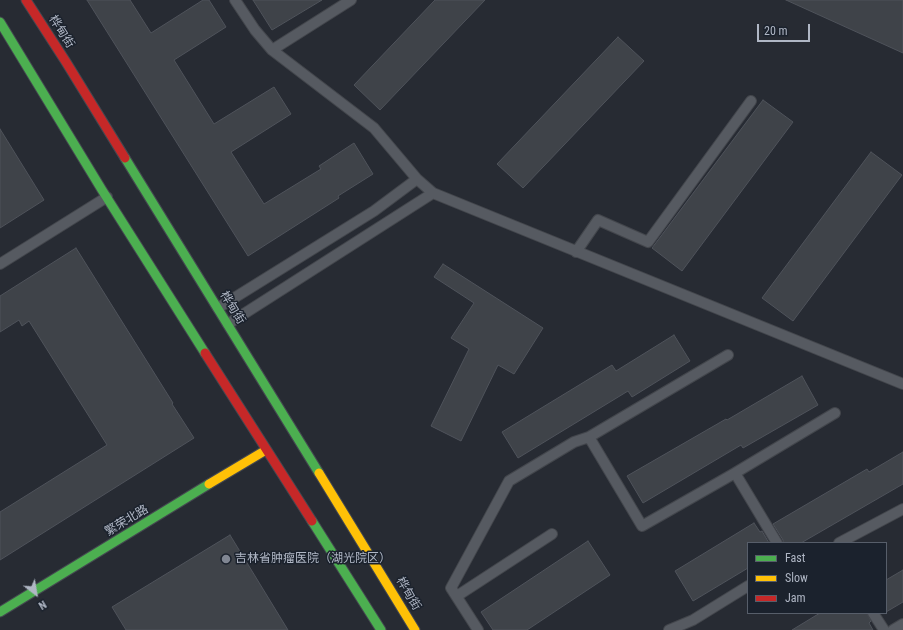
<!DOCTYPE html>
<html>
<head>
<meta charset="utf-8">
<style>
	body { margin:0 }
	#map { position:relative; width:903px; height:630px; overflow:hidden; background:#272b33; font-family:"Roboto Condensed",sans-serif }
	canvas { display:block }
	.legend { position:absolute; left:747px; top:542px; width:140px; height:72px; box-sizing:border-box; background:#1b222d; border:1px solid #575e6a; margin:0; padding:5px 7px; list-style:none; font-size:12px; color:#b0b7c5 }
	.legend li { display:flex; align-items:center; gap:8px; height:20px }
	.legend b { width:20px; border:1px solid #575e6a }
	.north { position:absolute; left:16px; top:574px; width:40px; height:40px; -webkit-text-stroke:3px #1b222d; paint-order:stroke; rotate:149deg; font-size:11px; font-weight:700; line-height:16px; text-align:center; color:#b0b7c5 }
	.north::after { content:''; display:block; margin:auto; width:14px; height:18px; background:#b0b7c5; clip-path:polygon(50% 0,100% 100%,50% 72%,0 100%) }
	.scale { position:absolute; left:757px; top:24px; width:53px; height:18px; box-sizing:border-box; border:2px solid #b0b7c5; border-top:0; padding-left:5px; font-size:12px; line-height:14px; white-space:nowrap; color:#b0b7c5; -webkit-text-stroke:3px #1b222d; paint-order:stroke }
</style>
</head>
<body>
<div id="map">
<canvas width="903" height="630"></canvas>
<ul class="legend">
<li><b style="height:5px;background:#4caf50"></b>Fast</li>
<li><b style="height:5px;background:#ffc107"></b>Slow</li>
<li><b style="height:5px;background:#c62828"></b>Jam</li>
</ul>
<div class="north">N</div>
<div class="scale">20 m</div>
</div>
<script>
const ctx = document.querySelector('canvas').getContext('2d');
ctx.lineJoin = 'round';
function fill(path, color) { ctx.fillStyle = color; ctx.fill(path, 'evenodd'); }
const toPath = rows => new Path2D(rows.map(r => 'M' + r).join(''));
function trace(path, color, width, dash) { ctx.strokeStyle = color; ctx.lineWidth = width; ctx.lineCap = dash ? 'butt' : 'round'; ctx.setLineDash(dash || []); ctx.stroke(path); }
function drawText(font, color, halo, rows, align = 'center') {
  ctx.font = font + ' "Roboto Condensed","Noto Sans SC",sans-serif'; ctx.lineWidth = 3; ctx.setLineDash([]); ctx.textBaseline = 'middle'; ctx.strokeStyle = halo; ctx.fillStyle = color; for (const [text, x, y, turn = 0] of rows) {
    ctx.save(); ctx.translate(x, y); ctx.rotate((+turn || 0) * Math.PI / 180); ctx.textAlign = isNaN(turn) ? turn : align; if (halo) ctx.strokeText(text, 0, 0); ctx.fillText(text, 0, 0); ctx.restore();
  }
}
const building = toPath([
	[87,0,130,0,151,33,203,0,209,0,226,27,174,60,214,124,274,87,291,114,231,152,264,204,321,169,319,166,354,143,373,174,338,196,339,198,248,256,87,0],
	[253,0,322,0,272,30,253,0],
	[435,0,485,0,380,110,354,85,435,0],
	[786,0,903,0,903,53,786,0],
	[618,37,644,61,523,188,497,164,618,37],
	[763,100,793,122,682,271,652,248,763,100],
	[0,129,44,200,0,228,0,129],
	[871,152,902,175,793,321,762,298,871,152],
	[76,248,173,403,172,404,194,438,0,560,0,512,107,445,29,321,22,326,19,320,0,332,0,296,76,248],
	[443,264,543,328,514,374,498,365,461,441,431,426,469,349,451,338,474,303,434,277,443,264],
	[674,335,690,361,632,397,628,391,518,458,502,432,612,365,616,371,674,335],
	[802,376,818,405,743,448,741,445,643,503,627,476,726,419,727,420,802,376],
	[903,452,903,484,801,543,783,543,783,540,773,524,867,469,869,472,903,452],
	[754,523,760,532,762,531,769,543,748,543,748,568,693,601,675,571,754,523],
	[230,535,288,630,126,630,112,607,230,535],
	[588,541,610,575,527,630,493,630,481,612,588,541],
	[903,570,903,602,886,612,886,580,903,570],
	[820,613,867,613,871,621,869,623,873,630,792,630,820,613]
]);
fill(building, '#3f4349');
trace(building, '#4f535b', 1);
const lane = toPath([
	[235,0,255,30,272,50,374,128,417,179,433,193,903,384],
	[272,50,351,0],
	[576,252,598,220,648,242,751,101],
	[0,264,107,197],
	[218,308,374,211,417,179],
	[228,324,433,193],
	[728,355,589,437,642,526,735,473],
	[777,543,735,473,835,413],
	[839,543,903,509],
	[457,596,552,534],
	[873,613,884,630],
	[478,630,451,588,509,481,574,442,589,437],
	[669,630,693,620,748,586],
	[893,630,903,624]
]);
const fast = toPath([
	[0,22,102,190,205,353],
	[125,158,319,473],
	[312,521,381,630],
	[0,612,209,484]
]);
const slow = toPath([
	[319,473,415,630],
	[209,484,266,450]
]);
const jam = toPath([
	[26,0,66,62,125,158],
	[205,353,312,521]
]);
trace(lane, '#43464c', 12);
trace(fast, '#444850', 11);
trace(slow, '#444850', 11);
trace(jam, '#444850', 11);
trace(lane, '#565a61', 10);
trace(fast, '#4caf50', 9);
trace(slow, '#ffc107', 9);
trace(jam, '#c62828', 9);
for (const [x, y, r, color] of [
	[226,559,5,"#808692"]
]) { const dot = new Path2D(); dot.arc(x, y, r, 0, 2 * Math.PI); ctx.fillStyle = color; ctx.fill(dot); trace(dot, '#1b222d', 1.5); }
drawText('12px', '#b0b7c5', '#1b222d', [
	["桦甸街",61,32,57],
	["桦甸街",232,308,58],
	["繁荣北路",127,521,-31],
	["桦甸街",408,594,59]
]);
drawText('12px', '#b0b7c5', '#1b222d', [
	["吉林省肿瘤医院（湖光院区）",235,559]
], 'left');
</script>
</body>
</html>
